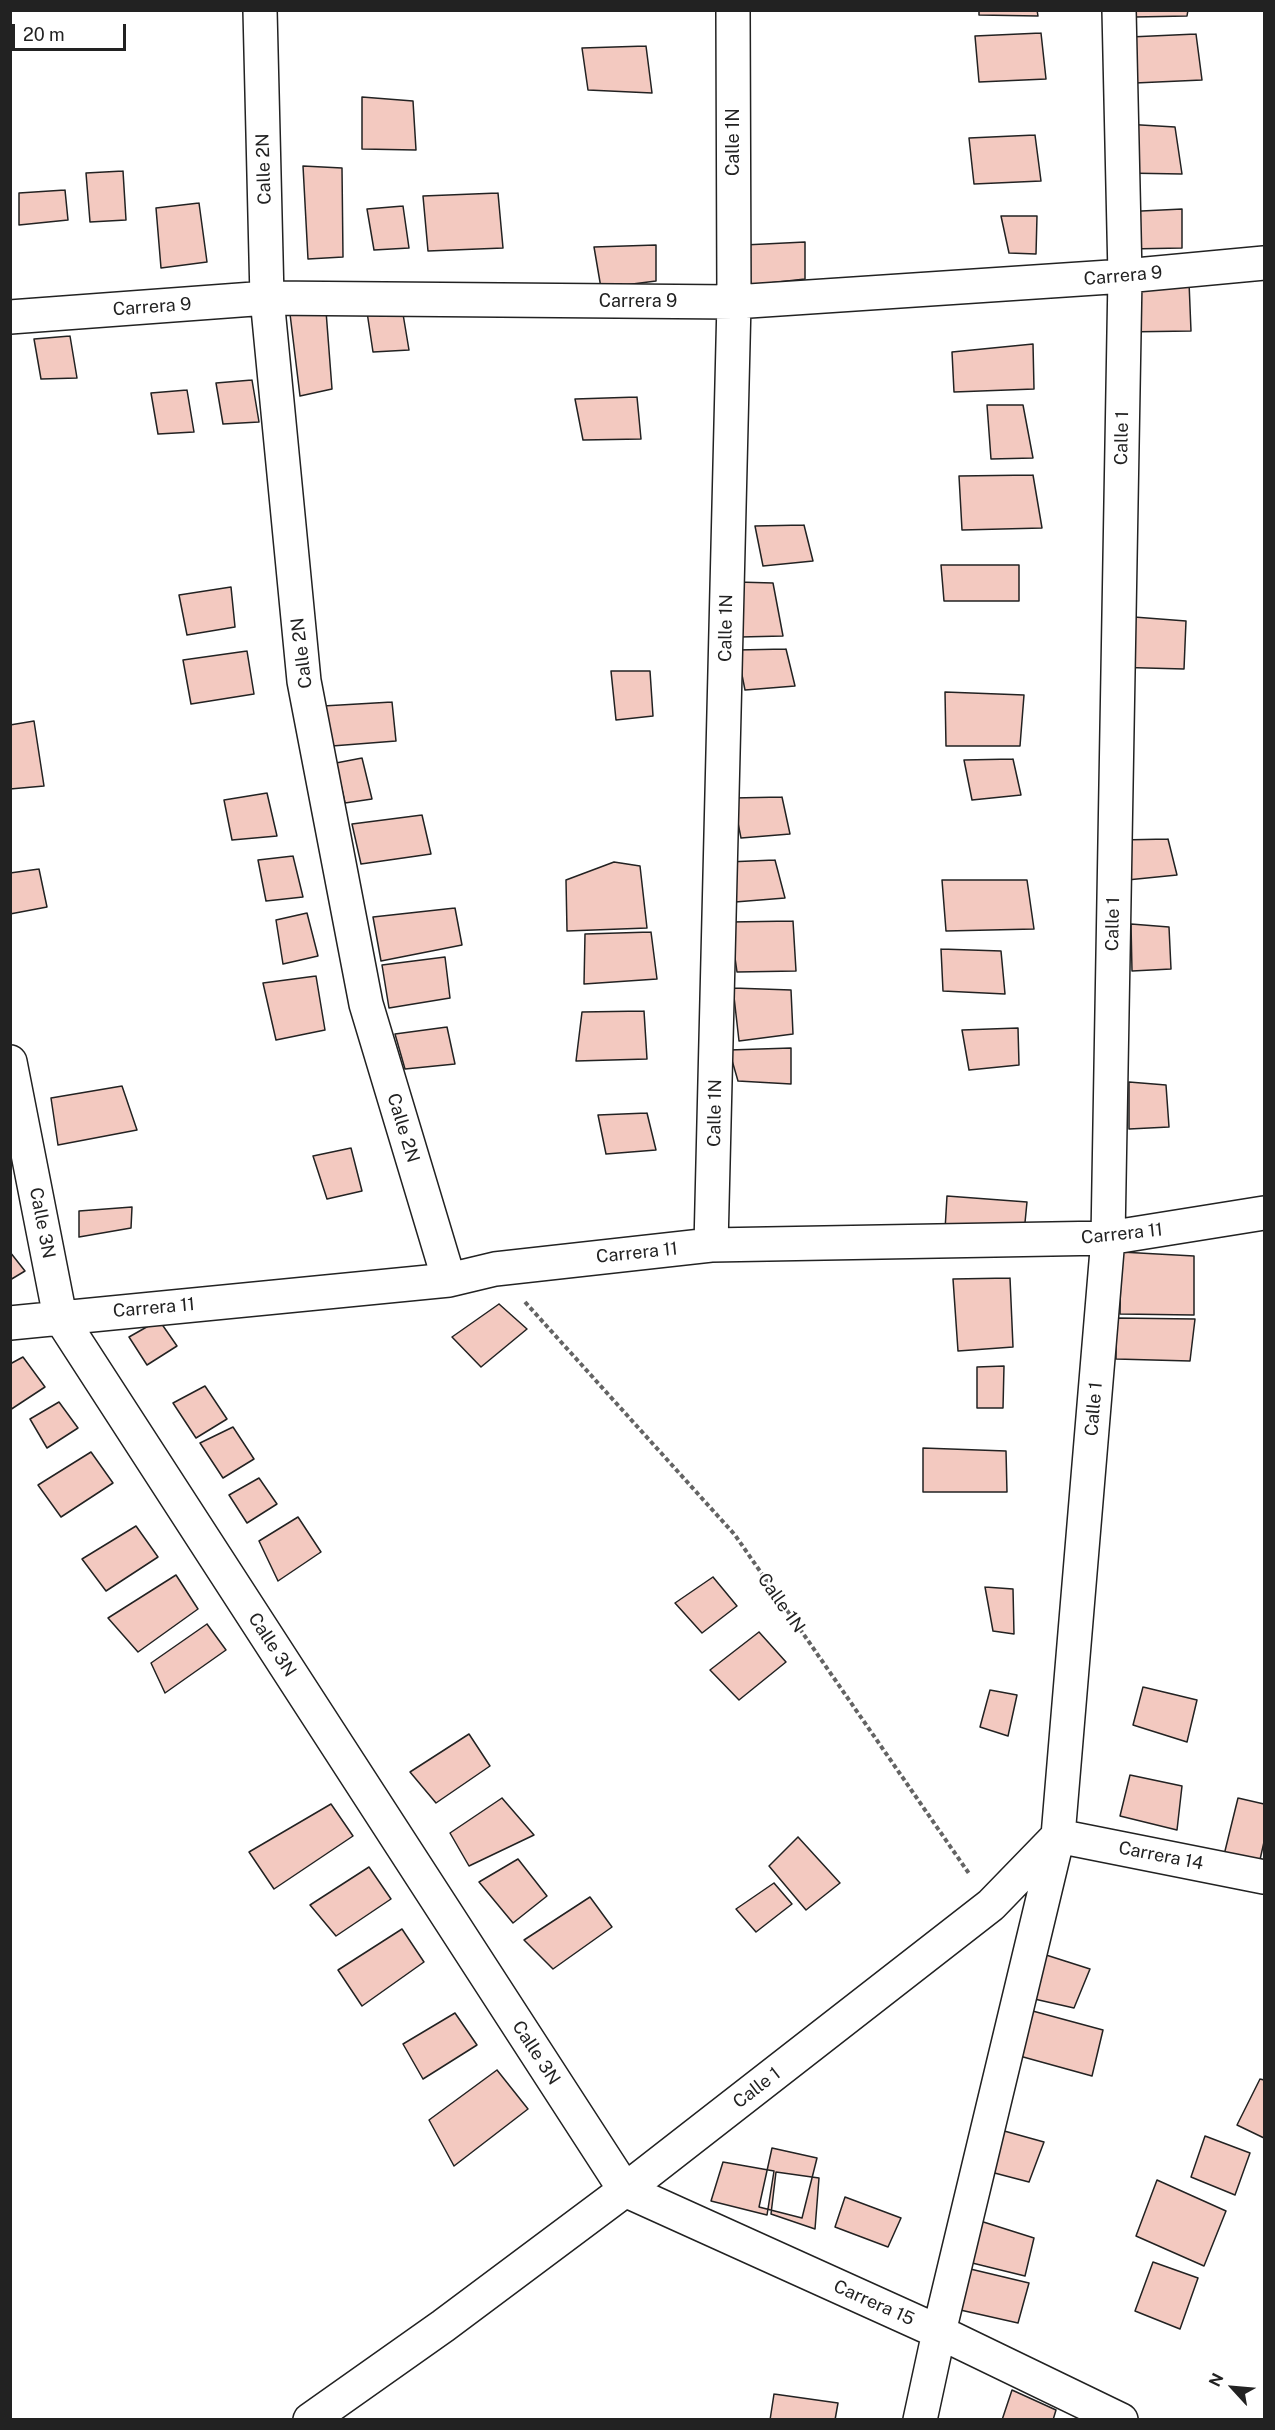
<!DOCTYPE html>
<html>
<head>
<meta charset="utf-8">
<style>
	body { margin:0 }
	#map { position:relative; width:1275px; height:2430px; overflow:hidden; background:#fff; font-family:"Public Sans",sans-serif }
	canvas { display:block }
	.frame { position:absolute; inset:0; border:12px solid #222; pointer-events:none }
	.north { position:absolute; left:1203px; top:2358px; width:60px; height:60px; -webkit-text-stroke:4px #fff; paint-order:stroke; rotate:296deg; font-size:16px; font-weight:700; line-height:24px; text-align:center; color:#222 }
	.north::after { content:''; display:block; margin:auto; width:21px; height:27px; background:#222; clip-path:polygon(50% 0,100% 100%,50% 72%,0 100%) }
	.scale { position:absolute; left:12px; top:24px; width:114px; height:27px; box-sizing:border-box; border:3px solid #222; border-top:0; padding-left:8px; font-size:18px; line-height:21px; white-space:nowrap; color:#222; -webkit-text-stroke:4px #fff; paint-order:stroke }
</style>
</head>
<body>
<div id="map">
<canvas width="1275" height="2430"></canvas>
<div class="frame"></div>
<div class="north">N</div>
<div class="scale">20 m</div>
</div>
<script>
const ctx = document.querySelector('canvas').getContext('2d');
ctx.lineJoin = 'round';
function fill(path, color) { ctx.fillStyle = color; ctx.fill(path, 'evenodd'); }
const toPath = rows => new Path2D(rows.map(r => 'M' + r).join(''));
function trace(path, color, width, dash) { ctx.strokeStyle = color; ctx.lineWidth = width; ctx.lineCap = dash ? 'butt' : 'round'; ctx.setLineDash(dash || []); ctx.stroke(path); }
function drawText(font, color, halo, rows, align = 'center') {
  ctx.font = font + ' "Public Sans",sans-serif'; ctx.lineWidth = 4.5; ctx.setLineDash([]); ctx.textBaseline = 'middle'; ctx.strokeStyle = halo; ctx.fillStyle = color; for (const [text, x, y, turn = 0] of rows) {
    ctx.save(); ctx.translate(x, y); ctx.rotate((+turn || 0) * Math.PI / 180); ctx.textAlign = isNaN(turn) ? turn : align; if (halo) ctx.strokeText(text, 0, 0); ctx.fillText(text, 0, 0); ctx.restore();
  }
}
const building = toPath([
	[979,10,1037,10,1038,16,979,15,979,10],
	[1133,10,1188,10,1187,16,1134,17,1133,10],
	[1041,33,1046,79,979,82,975,36,1041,33],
	[1196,34,1202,80,1135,83,1130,37,1196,34],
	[646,46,652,93,588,90,582,48,646,46],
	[362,97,413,101,416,150,362,149,362,97],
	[1124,124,1175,127,1182,174,1123,173,1124,124],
	[1035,135,1041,181,974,184,969,138,1035,135],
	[303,166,342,168,343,257,308,259,303,166],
	[123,171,126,220,90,222,86,173,123,171],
	[65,190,68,220,19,225,19,193,65,190],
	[498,193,503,248,428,251,423,196,498,193],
	[199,203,207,262,161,268,156,208,199,203],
	[403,206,409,248,374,250,367,209,403,206],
	[1182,209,1182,248,1129,249,1121,212,1182,209],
	[1001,216,1037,216,1036,254,1009,253,1001,216],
	[805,242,805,279,751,285,744,245,805,242],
	[656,245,656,281,601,288,594,247,656,245],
	[1120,280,1189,282,1191,331,1122,332,1120,280],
	[402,308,409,350,373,352,367,312,402,308],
	[326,311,332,389,300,396,290,314,326,311],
	[70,336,77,378,41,379,34,339,70,336],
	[1033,344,1034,389,954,392,952,352,1033,344],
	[252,380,259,422,223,424,216,383,252,380],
	[187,390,194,432,158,434,151,393,187,390],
	[637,397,641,439,583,440,575,399,637,397],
	[987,405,1023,405,1033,458,991,459,987,405],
	[1033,475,1042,528,962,530,959,476,1033,475],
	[804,525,813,561,763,566,755,526,804,525],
	[941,565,1019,565,1019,601,944,601,941,565],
	[737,582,773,583,783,636,740,637,737,582],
	[231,587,235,627,187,635,179,595,231,587],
	[1108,615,1186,621,1184,669,1109,667,1108,615],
	[786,649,795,686,745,690,737,650,786,649],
	[247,651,254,694,191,704,183,660,247,651],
	[611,671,650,671,653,716,616,720,611,671],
	[945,692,1024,695,1020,746,946,746,945,692],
	[392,702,396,741,332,746,323,706,392,702],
	[34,721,44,786,10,789,10,725,34,721],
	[362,758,372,799,345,803,336,763,362,758],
	[1013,759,1021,795,972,800,964,760,1013,759],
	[267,793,277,836,232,840,224,800,267,793],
	[782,797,790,834,741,838,733,798,782,797],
	[422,815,431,854,361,864,352,824,422,815],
	[1168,839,1177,875,1127,880,1120,840,1168,839],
	[293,856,303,897,266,901,258,860,293,856],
	[775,860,785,898,735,902,727,862,775,860],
	[614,862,640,866,647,928,567,931,566,880,614,862],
	[39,869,47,907,10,914,10,873,39,869],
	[942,880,1027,880,1034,929,946,931,942,880],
	[455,908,462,945,381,961,373,917,455,908],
	[307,913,318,956,283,964,276,920,307,913],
	[793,921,796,971,737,972,730,922,793,921],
	[1131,924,1169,927,1171,969,1132,971,1131,924],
	[651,932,657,979,584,984,585,934,651,932],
	[941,949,1001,951,1005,994,943,991,941,949],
	[445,957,450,998,389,1008,382,965,445,957],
	[316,976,325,1030,276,1040,263,983,316,976],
	[733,988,791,990,793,1034,739,1041,733,988],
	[644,1011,647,1059,576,1061,582,1012,644,1011],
	[447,1027,455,1064,405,1069,395,1034,447,1027],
	[1018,1028,1019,1065,969,1070,962,1030,1018,1028],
	[791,1048,791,1084,738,1081,729,1050,791,1048],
	[1129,1082,1166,1085,1169,1127,1129,1129,1129,1082],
	[122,1086,137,1130,58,1145,51,1098,122,1086],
	[647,1113,656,1150,606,1154,598,1115,647,1113],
	[351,1148,362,1191,327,1199,313,1156,351,1148],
	[947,1196,1027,1202,1023,1243,945,1230,947,1196],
	[132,1207,131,1228,79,1237,79,1211,132,1207],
	[10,1252,25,1271,10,1280,10,1252],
	[1121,1252,1194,1256,1194,1315,1120,1314,1121,1252],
	[1010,1278,1013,1347,958,1351,953,1279,1010,1278],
	[499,1304,527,1329,481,1367,452,1337,499,1304],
	[1116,1318,1195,1319,1190,1361,1116,1359,1116,1318],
	[159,1320,177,1346,147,1365,129,1337,159,1320],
	[23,1357,45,1387,10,1410,10,1364,23,1357],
	[1004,1366,1003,1408,977,1408,977,1367,1004,1366],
	[205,1386,227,1419,196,1438,173,1403,205,1386],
	[59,1402,78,1428,47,1448,30,1419,59,1402],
	[233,1427,254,1459,223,1478,200,1443,233,1427],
	[923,1448,1006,1451,1007,1492,923,1492,923,1448],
	[91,1452,113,1483,61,1517,38,1485,91,1452],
	[259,1478,277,1504,247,1523,229,1495,259,1478],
	[298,1517,321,1552,278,1581,259,1541,298,1517],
	[136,1526,158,1557,106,1591,82,1559,136,1526],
	[176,1575,198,1609,138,1652,108,1618,176,1575],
	[713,1577,737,1606,702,1633,675,1603,713,1577],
	[985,1587,1013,1589,1014,1634,993,1631,985,1587],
	[207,1624,226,1650,165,1693,151,1663,207,1624],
	[759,1632,786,1662,739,1700,710,1670,759,1632],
	[1143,1687,1197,1700,1187,1742,1133,1725,1143,1687],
	[990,1690,1017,1695,1008,1736,980,1727,990,1690],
	[469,1734,490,1766,436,1803,410,1772,469,1734],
	[1130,1775,1182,1786,1177,1830,1120,1816,1130,1775],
	[502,1798,534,1835,469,1866,450,1833,502,1798],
	[1238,1798,1264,1804,1264,1842,1259,1864,1224,1855,1238,1798],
	[331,1804,353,1836,274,1889,249,1852,331,1804],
	[798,1837,840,1883,806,1910,769,1866,798,1837],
	[518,1859,547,1896,513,1923,479,1882,518,1859],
	[369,1867,391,1899,336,1936,310,1905,369,1867],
	[774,1883,792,1904,756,1932,736,1909,774,1883],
	[590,1897,612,1927,553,1969,524,1940,590,1897],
	[402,1929,424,1962,362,2006,338,1970,402,1929],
	[1043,1954,1090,1969,1074,2008,1030,1998,1043,1954],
	[1029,2010,1103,2030,1092,2076,1016,2055,1029,2010],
	[455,2013,477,2045,423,2079,403,2044,455,2013],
	[497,2070,528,2109,454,2166,429,2120,497,2070],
	[1260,2079,1264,2080,1264,2138,1237,2125,1260,2079],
	[997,2129,1044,2142,1029,2182,983,2170,997,2129],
	[1205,2136,1250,2153,1235,2195,1191,2177,1205,2136],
	[772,2148,817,2158,802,2218,759,2207,772,2148],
	[723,2162,774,2171,767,2215,711,2201,723,2162],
	[776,2172,819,2178,815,2229,771,2214,776,2172],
	[1157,2180,1226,2211,1204,2266,1136,2236,1157,2180],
	[845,2197,901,2218,888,2247,835,2227,845,2197],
	[974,2219,1034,2238,1025,2276,960,2260,974,2219],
	[1153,2262,1198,2278,1180,2329,1135,2311,1153,2262],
	[962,2267,1029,2283,1018,2323,947,2307,962,2267],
	[1012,2390,1056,2410,1053,2420,1002,2420,1012,2390],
	[774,2394,838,2403,835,2420,770,2420,774,2394]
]);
fill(building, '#f3c9c0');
trace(building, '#222', 1.5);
const street = toPath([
	[260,10,267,298,304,681,366,1004,449,1280],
	[10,317,267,298,734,302,1125,276,1264,263],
	[10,1062,60,1317,625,2190,939,2332,1121,2420],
	[711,1245,734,302,733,10],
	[10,1323,449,1280,495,1269,711,1245,1108,1238,1264,1213],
	[310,2420,443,2326,625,2190,991,1905,1058,1836,1264,1877],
	[920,2420,939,2332,1058,1836,1108,1238,1125,276,1119,10]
]);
trace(street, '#222', 36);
trace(toPath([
	[525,1302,735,1535,970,1875]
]), '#646464', 4, [4.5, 3]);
trace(street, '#fff', 33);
drawText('18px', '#222', '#fff', [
	["Calle 1N",733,142,-90],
	["Calle 2N",264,169,-92],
	["Carrera 9",1123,276,-5],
	["Carrera 9",638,301],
	["Carrera 9",152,307,-4],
	["Calle 1",1122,438,-89],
	["Calle 1N",726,628,-89],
	["Calle 2N",302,653,-97],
	["Calle 1",1113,924,-89],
	["Calle 1N",715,1113,-89],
	["Calle 2N",403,1128,73],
	["Calle 3N",42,1223,79],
	["Carrera 11",1122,1234,-6],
	["Carrera 11",637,1253,-6],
	["Carrera 11",154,1308,-5],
	["Calle 1",1094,1409,-85],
	["Calle 1N",781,1603,55],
	["Calle 3N",272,1645,57],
	["Carrera 14",1161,1856,11],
	["Calle 3N",536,2053,57],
	["Calle 1",757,2088,-38],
	["Carrera 15",874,2303,24]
]);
</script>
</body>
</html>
